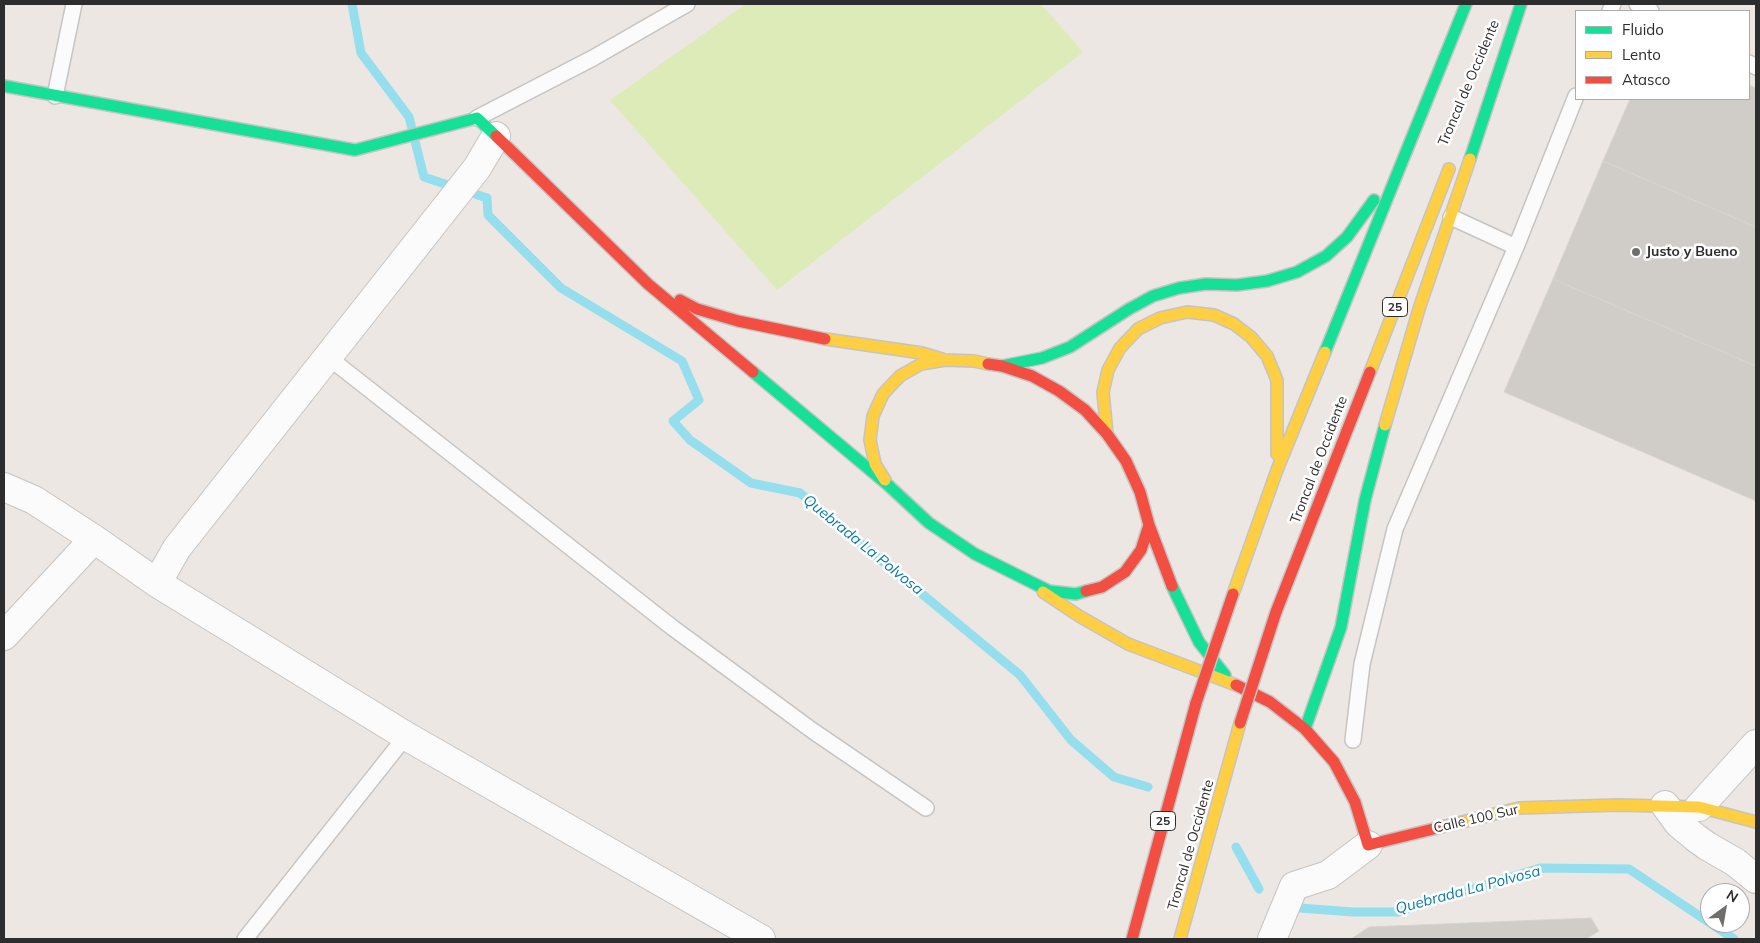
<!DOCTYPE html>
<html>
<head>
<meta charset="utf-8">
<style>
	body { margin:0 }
	#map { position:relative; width:1760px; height:943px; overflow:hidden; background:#ece7e2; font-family:Mulish,sans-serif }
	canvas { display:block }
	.frame { position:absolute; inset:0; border:5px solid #2d2d2d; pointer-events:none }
	.legend { position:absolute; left:1575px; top:10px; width:175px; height:90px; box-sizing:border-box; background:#fff; border:1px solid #ababab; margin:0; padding:6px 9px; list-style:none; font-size:15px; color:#2d2d2d }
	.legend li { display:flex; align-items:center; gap:10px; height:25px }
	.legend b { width:25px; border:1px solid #ababab }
	.north { position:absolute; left:1700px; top:883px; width:50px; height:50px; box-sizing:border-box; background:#fff; border:1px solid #ababab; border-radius:50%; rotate:32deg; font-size:14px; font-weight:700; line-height:20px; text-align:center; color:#2d2d2d }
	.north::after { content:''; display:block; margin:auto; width:18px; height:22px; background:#706e6c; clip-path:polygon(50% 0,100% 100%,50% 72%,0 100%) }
</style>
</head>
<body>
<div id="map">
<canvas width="1760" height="943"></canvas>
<div class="frame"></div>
<ul class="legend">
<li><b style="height:6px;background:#16e098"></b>Fluido</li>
<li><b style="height:6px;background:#ffcf43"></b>Lento</li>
<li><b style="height:6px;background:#f24e42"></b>Atasco</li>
</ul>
<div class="north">N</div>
</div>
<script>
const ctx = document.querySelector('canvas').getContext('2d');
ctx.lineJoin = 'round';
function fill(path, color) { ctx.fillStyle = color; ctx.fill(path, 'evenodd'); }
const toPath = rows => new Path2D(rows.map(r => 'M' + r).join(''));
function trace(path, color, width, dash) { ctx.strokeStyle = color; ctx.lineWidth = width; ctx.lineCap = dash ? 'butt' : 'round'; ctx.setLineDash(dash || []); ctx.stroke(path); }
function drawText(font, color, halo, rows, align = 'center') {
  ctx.font = font + ' Mulish,sans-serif'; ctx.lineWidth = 5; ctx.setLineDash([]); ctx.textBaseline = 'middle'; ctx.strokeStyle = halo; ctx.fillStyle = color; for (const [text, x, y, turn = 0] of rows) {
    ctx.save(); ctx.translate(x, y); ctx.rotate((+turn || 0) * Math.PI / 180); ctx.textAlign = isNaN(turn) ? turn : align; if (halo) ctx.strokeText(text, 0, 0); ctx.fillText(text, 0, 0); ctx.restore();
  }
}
fill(toPath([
	[746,4,1041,4,1083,52,777,290,610,100]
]), '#dcebb8');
trace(toPath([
	[352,4,361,53,409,117,424,177,487,198,488,215,561,288,682,361,699,400,673,421,690,440,751,483,800,493,1020,675,1071,740,1114,777,1148,787],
	[1236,847,1259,889],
	[1300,908,1353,912,1398,912,1540,868,1629,869,1734,939]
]), '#95deee', 9);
const building = toPath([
	[1749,85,1756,88,1756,227,1603,161,1630,99,1749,99,1749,85],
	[1603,161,1756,227,1756,366,1553,279,1603,161],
	[1553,279,1756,366,1756,501,1504,392,1553,279],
	[1591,918,1599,931,1586,939,1351,939,1369,927,1591,918]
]);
fill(building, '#d0cdc9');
trace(building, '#d7d3ce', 1);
const lane = toPath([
	[1637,4,1651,11],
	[1610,11,1613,4],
	[1749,63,1756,67],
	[55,96,74,4],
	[477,118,593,58,687,4],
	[1451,217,1516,247,1576,96],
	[328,357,673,628,813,731,926,808],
	[1353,740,1362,664,1395,529,1516,247],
	[245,939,406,736]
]);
const street = toPath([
	[496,136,477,168,177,548,157,583,406,736,761,939],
	[4,487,34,500,94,539,157,583],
	[4,636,94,539],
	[1665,805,1679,824,1696,838,1707,846,1735,862,1756,879],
	[1699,807,1756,744],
	[1272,939,1294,886,1328,875,1368,845]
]);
const fast = toPath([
	[4,86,355,150,477,118,496,136],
	[1470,159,1521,4],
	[1325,352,1466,4],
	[1002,366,1042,358,1070,347,1129,309,1153,296,1179,288,1206,284,1237,285,1267,281,1297,272,1326,256,1347,237,1374,200],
	[753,372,888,485,929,523,975,554,1049,591,1076,594,1086,591],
	[1172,586,1199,642,1225,675],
	[1305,729,1341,627,1365,500,1385,425]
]);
const slow = toPath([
	[825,339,922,353,942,359],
	[1370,372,1449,169],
	[1385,425,1419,309,1470,159],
	[1107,434,1103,392,1108,370,1120,348,1138,329,1160,318,1187,312,1214,315,1234,324,1251,337,1267,356,1277,380,1277,454],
	[885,480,875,464,870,440,873,416,883,394,900,376,921,364,945,360,974,361,988,364],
	[1043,592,1079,616,1128,644,1236,685],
	[1233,594,1277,470,1325,352],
	[1462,822,1519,808,1617,805,1699,807,1756,822],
	[1180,939,1240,723]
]);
const jam = toPath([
	[496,136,648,284,753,372],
	[680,300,697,309,738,321,825,339],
	[988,364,1002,366,1032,376,1059,391,1085,410,1107,434,1126,461,1140,492,1149,525,1172,586],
	[1086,591,1102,587,1125,572,1141,550,1149,525],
	[1276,612,1370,372],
	[1236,685,1270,702,1305,729,1334,762,1355,802,1368,845,1462,822],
	[1132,939,1196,703]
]);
trace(lane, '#c5c4c3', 18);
trace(street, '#c5c4c3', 30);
trace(fast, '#c5c4c3', 14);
trace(slow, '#c5c4c3', 14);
trace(jam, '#c5c4c3', 14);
trace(lane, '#fcfbfb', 15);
trace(street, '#fcfbfb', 28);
trace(fast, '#16e098', 11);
trace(slow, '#ffcf43', 11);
trace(jam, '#f24e42', 11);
const jamBridge = toPath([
	[1196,703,1233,594],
	[1240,723,1276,612]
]);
trace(jamBridge, '#c6c4c3', 14, []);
trace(jamBridge, '#f24e42', 11);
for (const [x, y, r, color] of [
	[1636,252,5,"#706e6c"]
]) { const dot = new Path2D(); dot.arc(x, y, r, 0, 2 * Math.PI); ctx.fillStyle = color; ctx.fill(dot); trace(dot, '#fff', 2); }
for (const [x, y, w] of [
	[1395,307,25],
	[1163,821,25]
]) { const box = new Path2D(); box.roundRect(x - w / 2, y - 9.5, w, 19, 4); ctx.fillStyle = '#fff'; ctx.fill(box); trace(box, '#2d2d2d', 1); }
drawText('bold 12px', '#2d2d2d', null, [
	["25",1395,307],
	["25",1163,821]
]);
drawText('14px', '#2d2d2d', '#fff', [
	["Troncal de Occidente",1469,83,-67],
	["Troncal de Occidente",1319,460,-69],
	["Calle 100 Sur",1476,819,-13],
	["Troncal de Occidente",1191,845,-74]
]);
drawText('bold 14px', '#2d2d2d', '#fff', [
	["Justo y Bueno",1646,252]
], 'left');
drawText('italic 15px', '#097ba5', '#fff', [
	["Quebrada La Polvosa",863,545,39],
	["Quebrada La Polvosa",1468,890,-15]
]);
</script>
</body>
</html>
